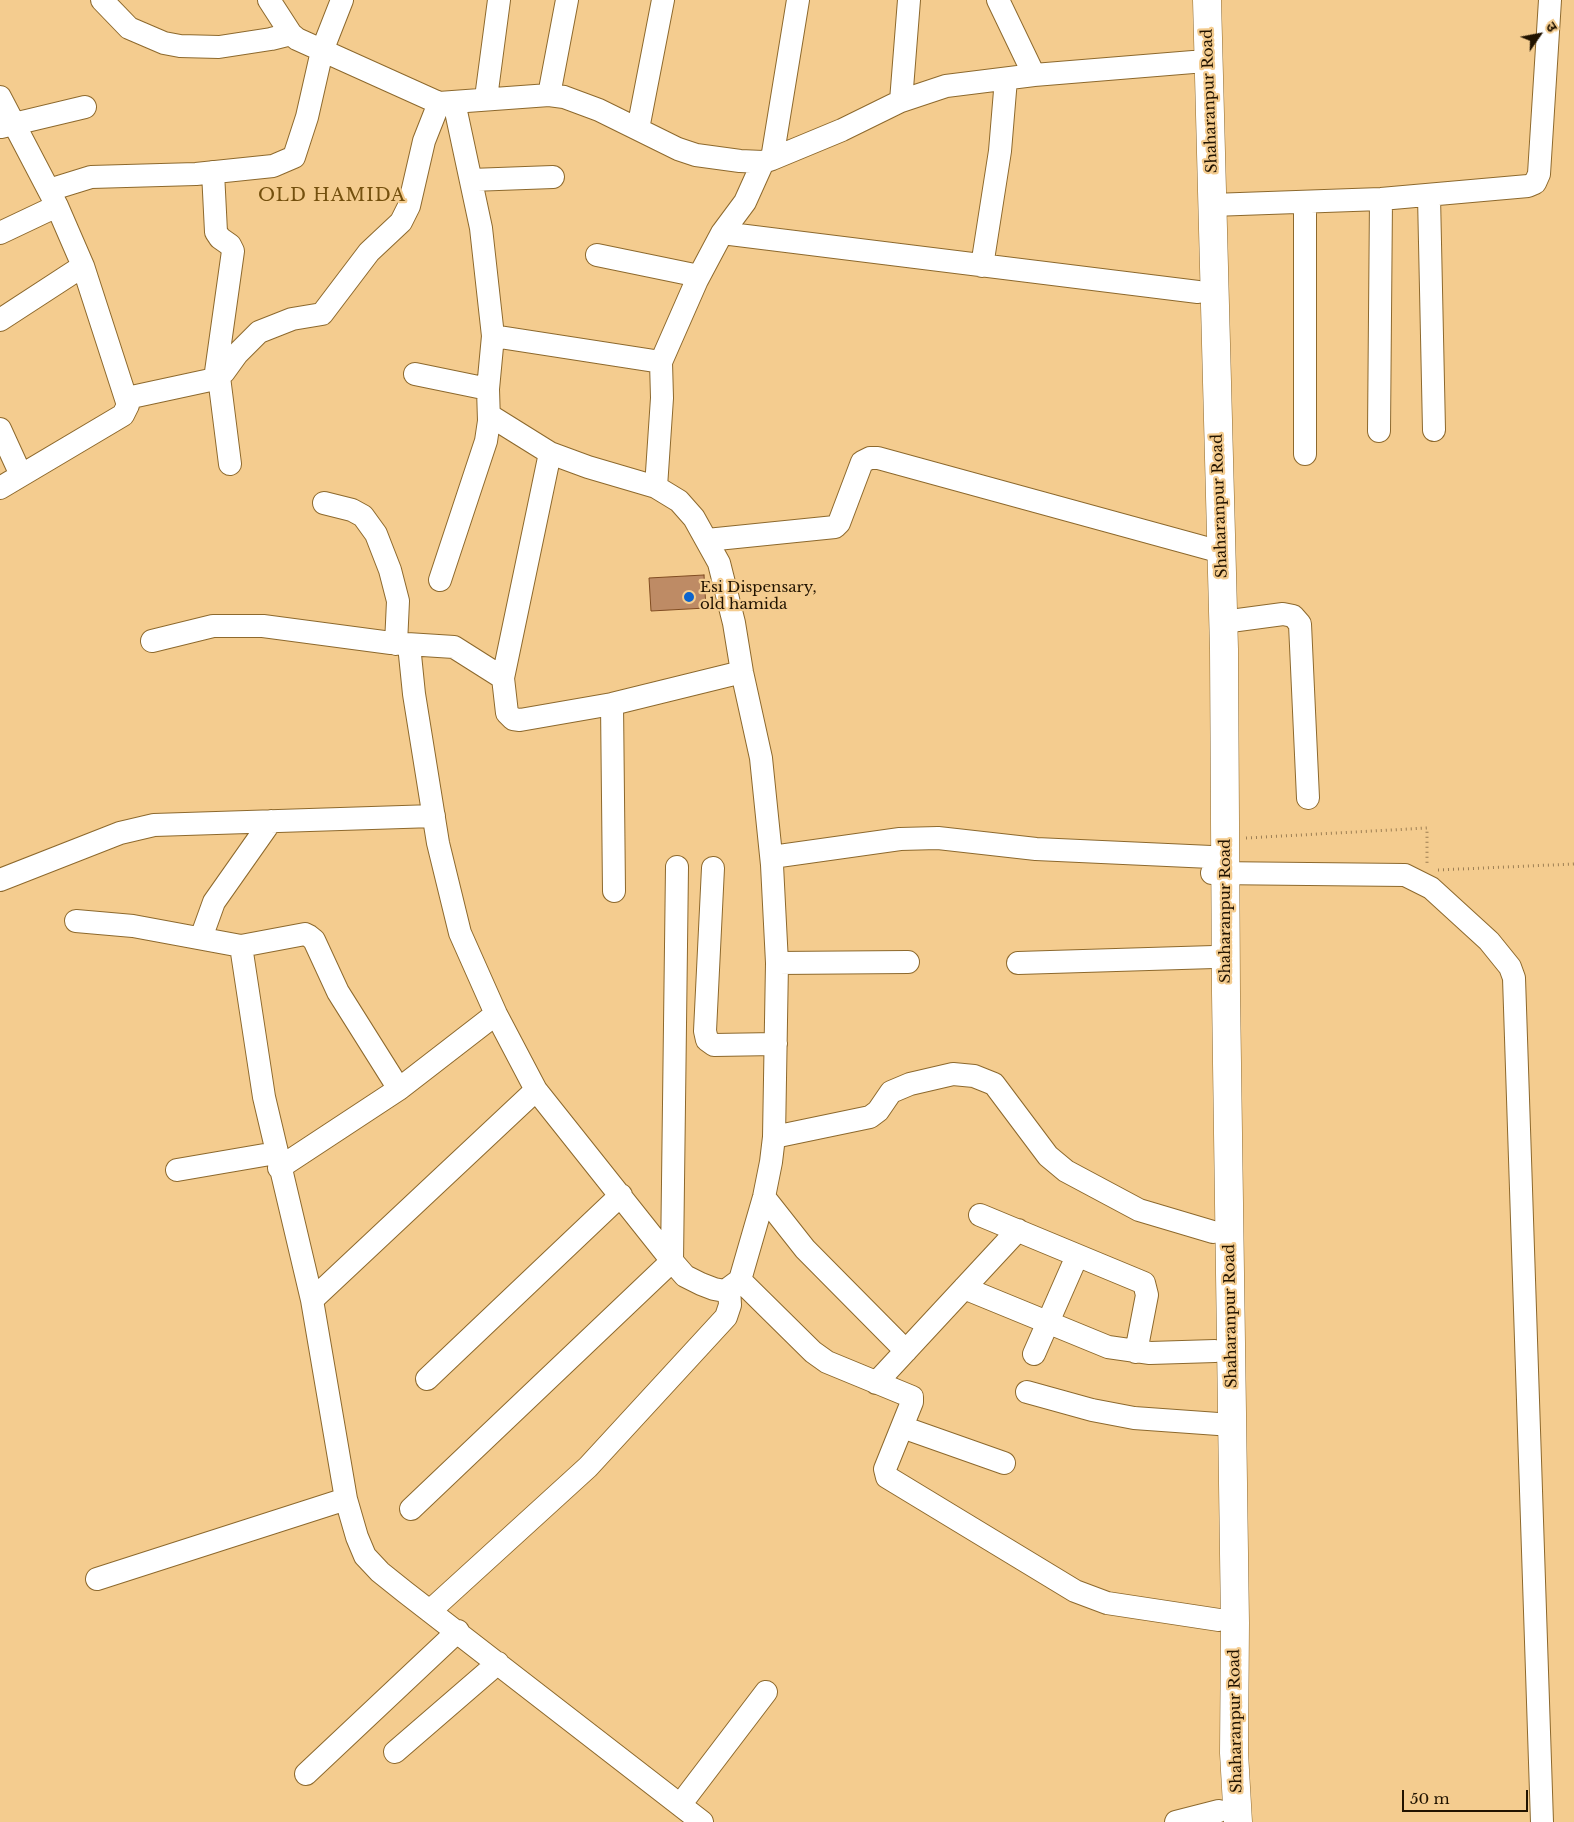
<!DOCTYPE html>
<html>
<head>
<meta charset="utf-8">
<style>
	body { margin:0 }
	#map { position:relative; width:1574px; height:1822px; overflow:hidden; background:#f4cc8f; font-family:"Libre Baskerville","Noto Sans Devanagari",serif }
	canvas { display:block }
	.north { position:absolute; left:1514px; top:10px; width:50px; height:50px; -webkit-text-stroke:4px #f4cc8f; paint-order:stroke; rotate:57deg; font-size:14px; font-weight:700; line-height:20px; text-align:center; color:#211300 }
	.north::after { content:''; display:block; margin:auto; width:18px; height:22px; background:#211300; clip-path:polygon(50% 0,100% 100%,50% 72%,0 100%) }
	.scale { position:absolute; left:1402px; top:1790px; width:126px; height:22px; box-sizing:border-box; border:2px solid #211300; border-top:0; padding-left:6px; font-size:15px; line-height:18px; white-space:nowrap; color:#211300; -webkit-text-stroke:4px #f4cc8f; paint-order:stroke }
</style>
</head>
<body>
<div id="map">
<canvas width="1574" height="1822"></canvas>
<div class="north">उ</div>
<div class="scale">50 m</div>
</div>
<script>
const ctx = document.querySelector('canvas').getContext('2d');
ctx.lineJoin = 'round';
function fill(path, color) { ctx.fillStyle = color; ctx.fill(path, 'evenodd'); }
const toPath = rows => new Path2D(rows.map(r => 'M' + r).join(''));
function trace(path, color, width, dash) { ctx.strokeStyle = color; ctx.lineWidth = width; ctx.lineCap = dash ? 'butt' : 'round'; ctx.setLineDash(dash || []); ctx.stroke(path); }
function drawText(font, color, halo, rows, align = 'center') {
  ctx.font = font + ' "Libre Baskerville",serif'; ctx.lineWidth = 4.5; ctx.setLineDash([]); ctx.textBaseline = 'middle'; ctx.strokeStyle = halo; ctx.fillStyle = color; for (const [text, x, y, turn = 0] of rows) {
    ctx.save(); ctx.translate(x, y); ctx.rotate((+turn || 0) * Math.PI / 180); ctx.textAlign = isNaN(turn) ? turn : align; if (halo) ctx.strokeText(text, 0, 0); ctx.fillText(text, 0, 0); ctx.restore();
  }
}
const building = toPath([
	[704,575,706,608,651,611,649,578,704,575]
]);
fill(building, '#be8b65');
trace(building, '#804c22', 1);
const minor = toPath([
	[102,0,129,28,164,43,180,46,219,47,271,39,291,34],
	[269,0,291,34,297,39,439,103,549,95,564,97,599,110,678,149,696,155,740,161,763,162,772,159,842,130,901,101,946,86,1034,75,1193,62,1209,62],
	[998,0,1034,75],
	[549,95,567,0],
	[0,97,57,206,83,266,128,405,123,415,0,488],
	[486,98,499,0],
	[901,101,909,0],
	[1,127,85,107],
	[638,129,663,0],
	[772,159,798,0],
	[213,172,216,232,220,238,230,245,233,251,215,379],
	[471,180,553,177],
	[49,190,91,177,196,174,273,166,294,157,307,117,322,51,342,0],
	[1429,196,1434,430],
	[1305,202,1305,454],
	[1212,205,1381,199,1528,186,1535,183,1539,174,1550,0],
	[0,233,57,206],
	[722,233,1198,292],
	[597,255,699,276],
	[982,266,1000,151,1006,79],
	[0,320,83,266],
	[493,336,661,362],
	[415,374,488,389],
	[219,377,230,464],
	[127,398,215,379,224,372,237,354,259,332,292,319,322,314,369,252,401,222,409,206,424,141,439,103],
	[0,429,21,475],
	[1379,431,1381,199],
	[656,487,662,398,661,362,697,280,722,233,745,202,763,162],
	[324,503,352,510,363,516,376,534,390,570,398,601,396,644],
	[707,540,835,527,839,523,862,462,870,458,878,458,1221,552],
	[440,580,486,441,489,421,488,389,493,336,481,228,454,102],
	[1223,622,1283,614,1293,616,1300,624,1308,798],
	[152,641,213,626,263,626,391,643,454,647,503,678,550,453],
	[409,645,414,694,438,843,460,933,496,1014,536,1090,672,1261,685,1276,701,1284,714,1289,725,1291,729,1288,740,1280,764,1197,771,1162,774,1137,777,963,772,865,761,758,742,672,734,623,719,563,694,518,679,501,656,487,588,467,550,453,489,415],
	[503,678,507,713,513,719,520,720,612,704,742,672],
	[612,704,614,891],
	[772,857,900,839,938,838,1036,849,1211,857],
	[713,868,705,1031,707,1040,714,1045,776,1044],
	[1212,873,1405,875,1431,888,1489,941,1510,967,1514,978,1542,1822],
	[0,880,120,833,154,825,434,816],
	[76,921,133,926,241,946,305,934,309,936,314,940,338,992,399,1089],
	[201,938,214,902,271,821],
	[241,946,264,1097,312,1300,346,1499,357,1537,365,1556,380,1572,405,1592,702,1822],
	[777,963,908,962],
	[1018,963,1214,957],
	[774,1137,870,1117,878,1111,891,1092,910,1084,953,1074,974,1076,994,1084,1048,1156,1066,1171,1139,1210,1213,1232],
	[279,1168,399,1089,496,1014],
	[177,1170,276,1153],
	[764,1197,805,1249,906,1351],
	[980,1215,1144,1283,1147,1295,1136,1352],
	[740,1280,813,1352,827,1362,912,1397,912,1402,885,1469,887,1477,1075,1591,1107,1603,1219,1620],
	[964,1288,1108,1347,1150,1353,1215,1351],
	[312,1300,536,1090],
	[1034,1354,1077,1256],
	[427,1379,621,1195],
	[876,1383,1018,1230],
	[1027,1392,1092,1410,1134,1418,1232,1425],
	[902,1427,1004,1463],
	[411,1509,672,1261,677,867],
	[97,1579,346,1499],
	[431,1610,588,1467,726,1317,730,1305,729,1288],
	[395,1752,498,1663],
	[306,1774,458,1631],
	[680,1805,766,1692],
	[1176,1822,1219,1811]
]);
const major = toPath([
	[1207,0,1224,649,1226,993,1235,1623,1234,1753,1238,1822]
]);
trace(minor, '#8d692d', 24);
trace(major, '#8d692d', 29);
trace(toPath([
	[1246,838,1427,828,1427,865],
	[1438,870,1574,864]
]), '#9c7e53', 3, [1, 4]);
trace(minor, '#fff', 22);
trace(major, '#fff', 28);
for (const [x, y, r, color] of [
	[689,597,6,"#0c64cd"]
]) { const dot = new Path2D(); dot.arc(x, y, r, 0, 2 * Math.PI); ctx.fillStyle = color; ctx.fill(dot); trace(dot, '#f4cc8f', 2); }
drawText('15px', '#211300', '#f4cc8f', [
	["Shaharanpur Road",1210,101,-92],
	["Shaharanpur Road",1220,506,-92],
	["Shaharanpur Road",1226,911,-90],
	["Shaharanpur Road",1231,1316,-91],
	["Shaharanpur Road",1236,1721,-91]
]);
drawText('15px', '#211300', '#f4cc8f', [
	["Esi Dispensary,",700,588],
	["old hamida",700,605]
], 'left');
ctx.letterSpacing = '1px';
drawText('18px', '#74500e', '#f4cc8f', [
	["OLD HAMIDA",332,196]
]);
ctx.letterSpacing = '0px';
</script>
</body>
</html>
